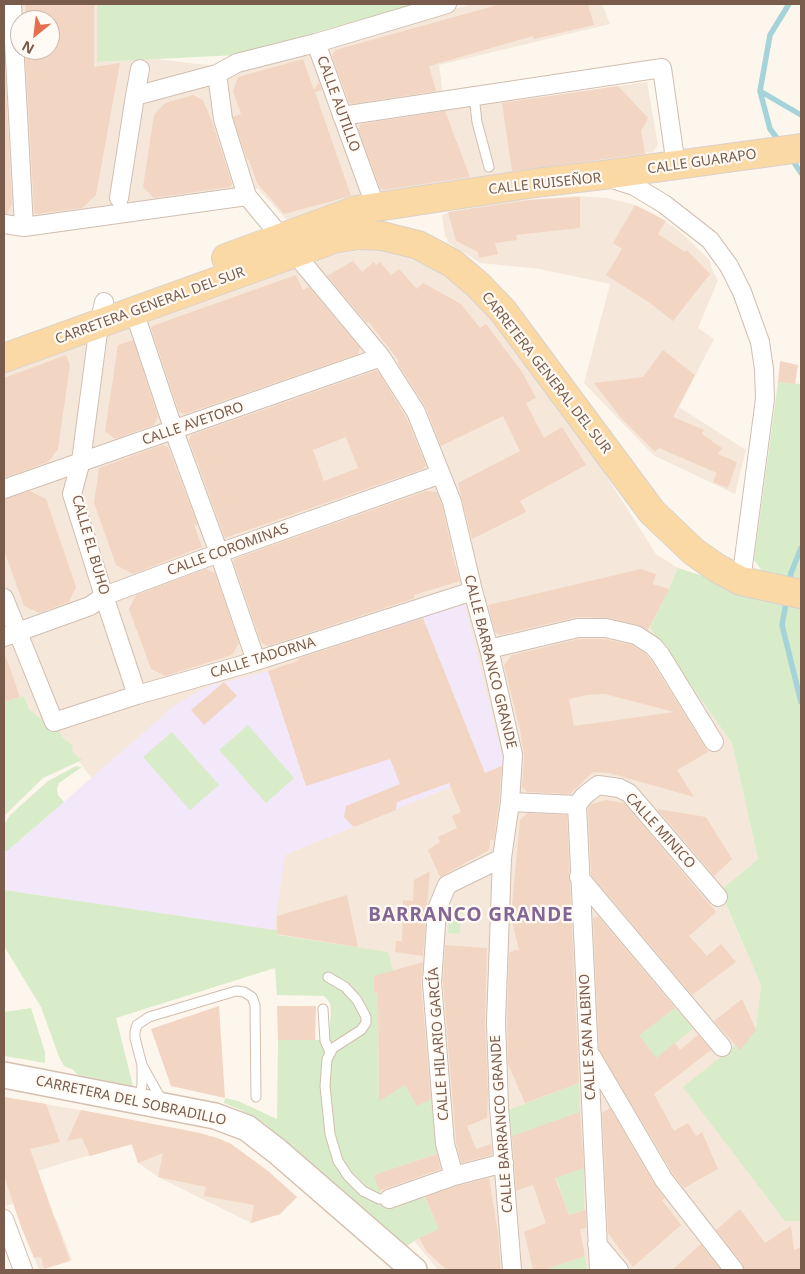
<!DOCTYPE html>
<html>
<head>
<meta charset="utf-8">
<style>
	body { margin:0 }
	#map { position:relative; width:805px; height:1274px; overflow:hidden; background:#fdf6ec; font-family:"Noto Sans",sans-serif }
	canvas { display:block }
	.frame { position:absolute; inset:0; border:5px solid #7a5c4d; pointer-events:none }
	.north { position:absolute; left:10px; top:10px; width:50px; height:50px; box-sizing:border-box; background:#fffaf3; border:1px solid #cabbb1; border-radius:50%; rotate:209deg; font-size:14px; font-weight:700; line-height:20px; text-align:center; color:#7a5c4d }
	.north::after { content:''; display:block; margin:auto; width:18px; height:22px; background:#e76f51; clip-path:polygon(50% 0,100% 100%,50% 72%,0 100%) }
</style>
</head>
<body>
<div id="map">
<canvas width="805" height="1274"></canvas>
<div class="frame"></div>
<div class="north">N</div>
</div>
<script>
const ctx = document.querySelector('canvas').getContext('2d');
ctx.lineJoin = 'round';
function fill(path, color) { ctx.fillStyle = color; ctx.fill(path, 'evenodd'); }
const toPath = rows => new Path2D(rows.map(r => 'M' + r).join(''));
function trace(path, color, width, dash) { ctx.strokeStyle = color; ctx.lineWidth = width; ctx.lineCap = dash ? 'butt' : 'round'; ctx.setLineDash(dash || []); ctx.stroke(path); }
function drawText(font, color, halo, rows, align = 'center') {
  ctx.font = font + ' "Noto Sans",sans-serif'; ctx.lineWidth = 4.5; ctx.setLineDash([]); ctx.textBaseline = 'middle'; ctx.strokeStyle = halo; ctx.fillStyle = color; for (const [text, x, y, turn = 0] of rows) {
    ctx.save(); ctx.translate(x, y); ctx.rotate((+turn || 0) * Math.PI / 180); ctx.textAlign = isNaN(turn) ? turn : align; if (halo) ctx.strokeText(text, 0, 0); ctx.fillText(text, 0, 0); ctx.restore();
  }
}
fill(toPath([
	[4,4,97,4,98,62,156,59,241,69,261,65,472,4,602,4,610,24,439,65,445,110,647,82,658,145,653,152,471,179,287,220,258,189,11,220,4,219],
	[20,20,50,20,50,50,20,50],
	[576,196,607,198,635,205,652,213,666,221,684,235,710,261,712,270,718,280,698,328,714,339,679,407,746,450,735,494,653,455,584,383,610,284,540,269,481,263,447,242,448,240,445,236,442,215,453,211,509,201],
	[374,248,435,266,477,297,551,389,656,554,678,568,650,628,732,743,758,859,720,892,761,985,756,1030,785,1221,801,1221,801,1270,438,1270,387,1208,374,1175,417,1106,379,1101,378,992,374,993,371,963,49,895,93,780,80,763,32,713,24,696,4,702,4,371,333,255],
	[4,1097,80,1110,210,1136,231,1144,268,1171,297,1197,280,1214,251,1223,158,1177,138,1163,131,1144,66,1162,38,1171,54,1220,56,1219,72,1260,39,1270,23,1229,22,1229,13,1204,4,1206]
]), '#f5e8da');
fill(toPath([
	[465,604,504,765,285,855,274,930,4,890,4,854,174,706,206,687,268,671,345,646,422,615]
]), '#f3e8fa');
fill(toPath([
	[97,4,415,4,237,55,97,62],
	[778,382,801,384,801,580,765,575,754,560],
	[678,568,801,607,801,1221,785,1221,683,1087,756,1029,761,985,720,891,758,859,732,743,650,628],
	[24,696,30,710,51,728,58,729,62,737,73,746,72,752,82,760,43,778,4,816,4,702],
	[248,725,294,778,266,803,219,750],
	[172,732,219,785,190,810,143,757],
	[76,766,82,767,59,783,57,789,58,795,64,802,6,852,4,849,4,825,10,815,48,781],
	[4,890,274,930,277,930,277,935,388,952,393,971,374,977,374,993,378,992,379,1100,405,1085,417,1106,434,1097,439,1153,374,1175,387,1209,424,1197,439,1229,419,1238,405,1247,265,1124,241,1110,224,1103,225,1098,238,1101,277,1119,278,1040,329,1040,331,1010,330,1003,324,996,277,995,275,968,116,1018,133,1086,78,1075,73,1070,64,1066,59,1057,41,1007,4,946],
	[450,906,461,907,460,934,448,933],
	[31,1008,45,1052,45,1063,4,1056,4,1012],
	[675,1008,693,1029,656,1058,639,1035],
	[579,1083,580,1112,515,1163,509,1110],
	[584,1168,584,1210,569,1215,556,1177],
	[585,1256,587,1270,544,1270,565,1263]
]), '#d8ecc9');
trace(toPath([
	[760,91,801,115],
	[780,142,770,129,760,91,770,35,789,4],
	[791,158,801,173],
	[789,583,791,573,801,548],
	[787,597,782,625,801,702]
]), '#a5d3da', 5.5);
fill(toPath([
	[25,4,94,4,94,67,120,63,96,195,82,208,36,214,34,211,25,50,50,50,50,20,26,20],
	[501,4,588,4,594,25,534,39,533,36,429,66,436,91,352,104,349,102,332,56,335,50],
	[4,50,12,204,7,214,4,214],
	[303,59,314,90,319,82,322,90,315,92,351,196,284,214,257,183,248,158,247,160,233,117,241,114,233,91,238,77],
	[618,86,648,118,646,123,641,130,645,154,512,171,502,103],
	[193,95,203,100,213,124,232,184,230,187,154,198,143,187,154,115,165,103],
	[445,111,470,177,384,190,380,188,358,129,361,124],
	[580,197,580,228,516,235,517,240,495,243,498,254,479,258,478,252,456,241,448,212,529,200],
	[635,205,666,221,658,234,685,252,687,250,710,274,673,321,650,303,606,275,622,249,613,243],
	[353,261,362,272,374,262,376,265,380,262,391,275,399,269,417,289,423,283,461,304,480,328,486,324,522,372,536,398,526,403,544,438,562,427,586,465,520,501,526,512,472,539,458,483,520,451,503,416,441,446,426,408,397,362,399,361,368,321,367,323,327,276],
	[296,275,303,290,309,287,360,348,358,354,185,414,179,412,151,328,152,326],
	[133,340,158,417,154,425,115,439,105,431,118,345],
	[663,350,695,375,673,417,704,430,702,434,722,448,718,454,737,462,728,488,713,482,717,473,659,448,655,452,621,418,594,383,643,377],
	[66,355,70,365,58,449,48,462,4,478,4,378],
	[780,361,798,365,795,384,778,382],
	[377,370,406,417,426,465,423,469,225,538,189,440,191,435],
	[346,437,358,468,324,481,313,450],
	[162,445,168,447,198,526,194,524,202,547,133,574,116,565,94,503,99,468],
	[30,491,46,499,76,587,69,602,39,613,24,606,4,550,4,499],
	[426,491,437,492,442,505,452,549,451,550,460,581,414,595,415,598,268,646,261,642,233,561,234,559],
	[206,569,215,573,239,643,232,655,165,676,151,669,129,609,136,595],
	[641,569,656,574,653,584,669,589,648,630,638,625,608,618,578,617,500,635,495,632,488,605],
	[423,618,485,773,502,766,499,801,494,840,490,840,489,850,440,877,428,850,440,842,438,837,457,828,452,816,461,812,449,783,397,802,396,810,354,827,344,817,346,806,400,784,390,759,306,786,268,671,300,660,297,659],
	[579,639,605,639,632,645,646,654,651,660,708,752,677,770,694,797,609,773,593,772,570,794,527,792,522,787,524,756,520,730,504,665,512,655],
	[602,694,605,694,674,712,574,726,569,699,587,695],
	[6,657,20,697,4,702,4,658],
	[224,682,237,696,204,725,191,710],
	[606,800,624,803,716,912,689,936,707,956,721,944,736,962,692,995,591,875,588,808,591,804],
	[657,809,706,817,732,859,714,876],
	[528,813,567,815,579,1083,525,1103,508,1064,507,1022,509,953,515,950,519,950,511,918,515,873,520,820],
	[430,871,423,956,395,952,396,941,402,941,403,900,413,901,414,880],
	[347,895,358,947,277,934,277,916],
	[598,916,675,1008,639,1035,656,1058,675,1043,680,1050,698,1035,711,1050,654,1094,674,1131,688,1123,696,1136,702,1132,718,1169,684,1188,673,1174,599,1050,593,918],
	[445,945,487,948,485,1022,488,1094,487,1118,467,1126,476,1149,491,1144,492,1155,461,1163,456,1142,443,983],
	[423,962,421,984,431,1099,417,1106,405,1085,379,1101,378,992,374,993,374,976],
	[742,999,756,1030,740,1050,714,1021],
	[219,1006,225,1098,171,1086,151,1029],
	[277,1006,316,1006,315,1040,278,1040],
	[4,1097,46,1104,60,1142,30,1149,70,1261,44,1269,41,1257,34,1258,22,1229,4,1176],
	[610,1108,655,1185,665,1199,662,1200,681,1225,633,1267,608,1233,602,1113],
	[81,1110,200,1133,220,1139,231,1144,268,1171,297,1197,280,1214,251,1223,254,1205,204,1196,206,1187,158,1177,163,1153,138,1163,132,1144,90,1156,82,1138,67,1141],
	[580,1112,584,1168,555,1178,569,1215,586,1210,586,1228,580,1229,585,1256,544,1270,533,1270,524,1232,546,1223,533,1185,516,1191,512,1136],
	[437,1154,441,1169,379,1191,374,1175],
	[489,1178,498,1233,501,1270,447,1270,427,1252,419,1238,439,1229,425,1197,457,1186],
	[740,1209,765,1243,791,1226,794,1250,801,1247,801,1270,744,1270,742,1263,716,1230],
	[701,1244,721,1270,672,1270]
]), '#f3d5c3');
const service = toPath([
	[474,96,477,122,489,167],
	[328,977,345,987,357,1000,366,1017,366,1023,361,1030,333,1048,327,1059,325,1086,330,1134,338,1161,348,1176,363,1191,379,1199,389,1199],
	[323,1009,325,1041,330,1052],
	[142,1065,162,1101],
	[139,1100,142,1085,142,1065,135,1038,135,1032,137,1025,149,1017,236,991,244,992,252,997,255,1005,256,1097]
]);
const minor = toPath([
	[12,4,24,227],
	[316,43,376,208],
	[217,74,223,119,247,196,381,357,416,412,452,502,473,591,489,649,513,755,510,802,502,858,496,1022,499,1107,512,1270],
	[135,96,140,69],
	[342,116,662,68,676,166],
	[609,178,634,186,664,204,710,240,729,266,742,292,760,342,764,369,765,399,741,581],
	[119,198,135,96,217,74,237,63,316,43,447,4],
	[4,224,24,227,247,196],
	[104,302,99,325,81,461,72,494,104,596,137,695],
	[134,311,174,431,219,553,256,661],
	[4,489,381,357],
	[4,598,54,722,137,695,256,661,473,591],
	[4,637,90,606,104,596,219,553,441,474],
	[489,649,578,628,606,628,636,635,653,646,660,654,714,742],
	[510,802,577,805,584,796,598,785,619,788,629,793,718,897],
	[577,805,599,1270],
	[579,877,722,1047],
	[592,1057,664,1180,734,1270],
	[454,1176,445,1144,432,983,437,909,447,885,502,858],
	[389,1199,454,1176,504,1163],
	[4,1219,23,1270],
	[597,1244,619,1270]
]);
const secondary = toPath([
	[4,1075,215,1116,247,1128,278,1152,414,1270]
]);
const primary = toPath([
	[226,258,357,210,535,183,603,175,801,148],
	[4,358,334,239,359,235,382,236,418,245,452,263,478,285,503,311,652,512,694,552,717,568,741,581,801,594]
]);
trace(service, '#d1beb0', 11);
trace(minor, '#d1beb0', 20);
trace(secondary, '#d6c0b0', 28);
trace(primary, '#dad1cd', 30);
trace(service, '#fff', 9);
trace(minor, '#fff', 18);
trace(secondary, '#fff', 25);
trace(primary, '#fbd9a5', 28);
drawText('14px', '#7a5c4d', '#fffaf3', [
	["CALLE AUTILLO",338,104,70],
	["CALLE GUARAPO",702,162,-8],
	["CALLE RUISEÑOR",545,184,-6],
	["CARRETERA GENERAL DEL SUR",150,306,-20],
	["CARRETERA GENERAL DEL SUR",546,373,52],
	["CALLE AVETORO",193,424,-19],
	["CALLE EL BUHO",90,545,74],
	["CALLE COROMINAS",228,550,-20],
	["CALLE TADORNA",263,658,-17],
	["CALLE BARRANCO GRANDE",490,662,76],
	["CALLE MINICO",660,831,48],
	["CALLE SAN ALBINO",588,1037,-93],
	["CALLE HILARIO GARCÍA",439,1044,-94],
	["CARRETERA DEL SOBRADILLO",131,1101,12],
	["CALLE BARRANCO GRANDE",502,1124,-94]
]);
ctx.letterSpacing = '1px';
drawText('bold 19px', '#846695', '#fffaf3', [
	["BARRANCO GRANDE",471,916]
]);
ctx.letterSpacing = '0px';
</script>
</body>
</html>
